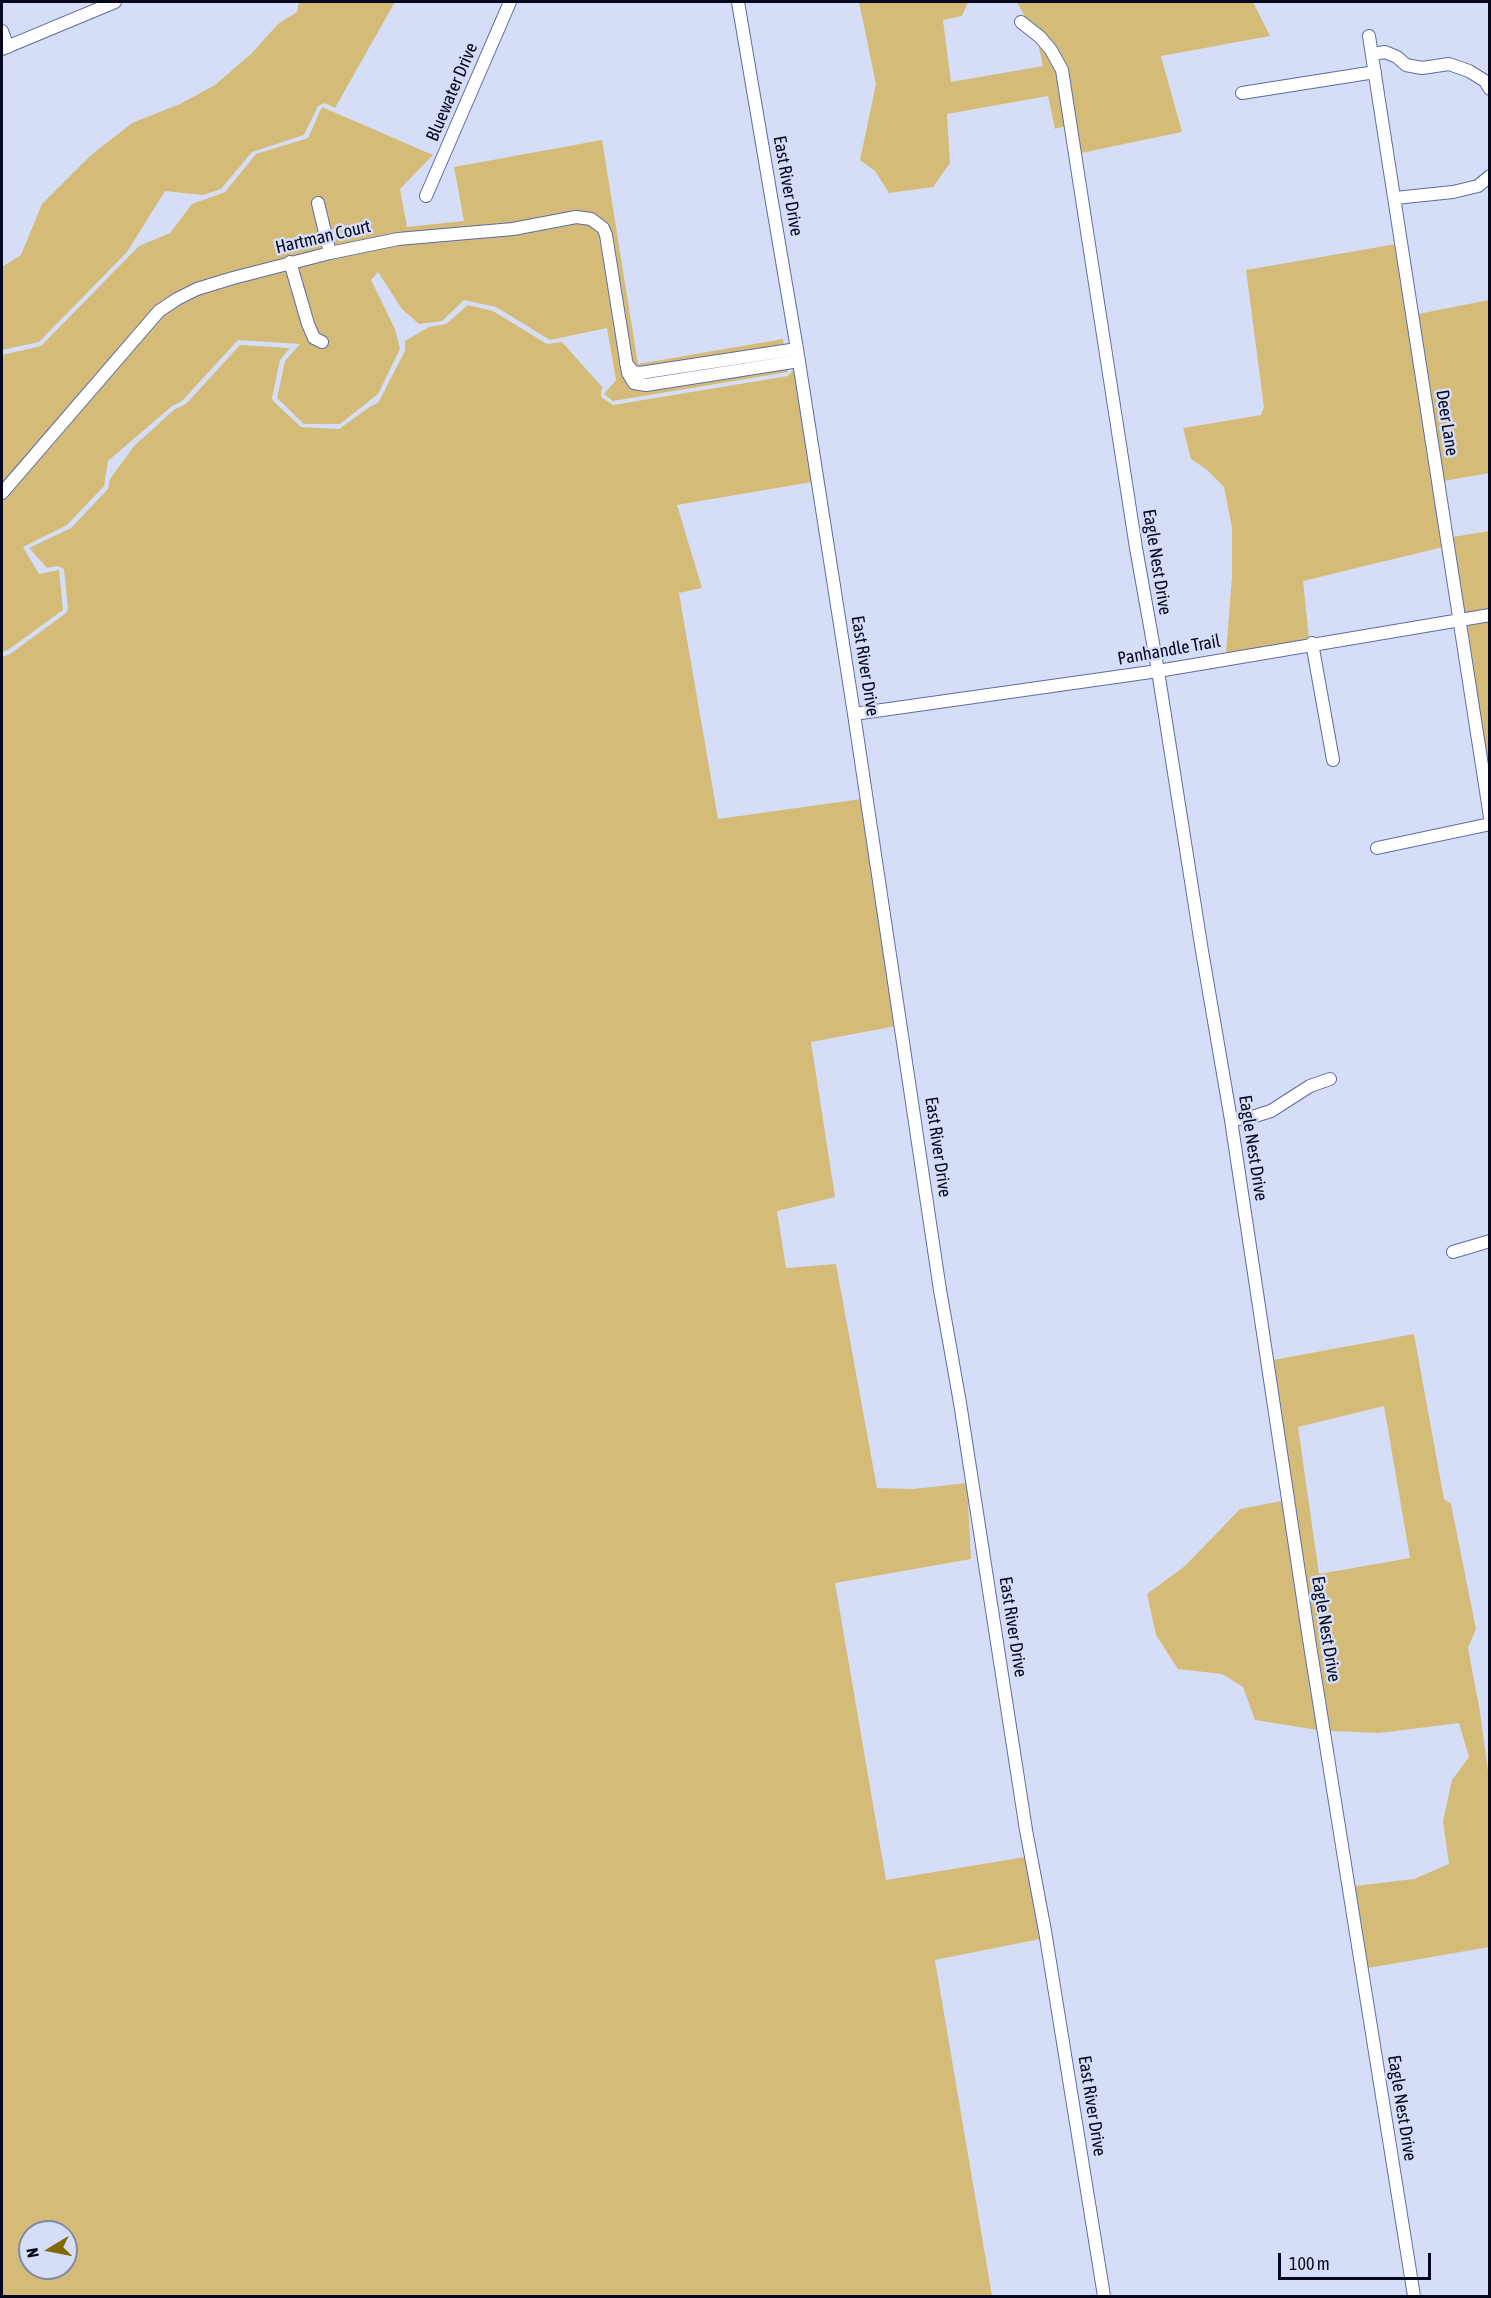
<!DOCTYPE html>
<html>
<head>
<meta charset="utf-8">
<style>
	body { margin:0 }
	#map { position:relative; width:1491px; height:2298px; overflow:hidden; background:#d6def7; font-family:"Asap Condensed",sans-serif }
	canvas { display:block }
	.frame { position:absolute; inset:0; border:3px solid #06091e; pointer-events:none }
	.north { position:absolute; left:18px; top:2220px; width:60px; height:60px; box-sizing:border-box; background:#d6def7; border:2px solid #8389a0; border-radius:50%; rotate:260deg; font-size:16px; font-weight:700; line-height:24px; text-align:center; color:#06091e }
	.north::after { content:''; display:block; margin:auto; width:21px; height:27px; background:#826800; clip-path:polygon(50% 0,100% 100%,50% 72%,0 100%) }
	.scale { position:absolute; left:1278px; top:2253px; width:153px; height:27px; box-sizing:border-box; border:3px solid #06091e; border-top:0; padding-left:8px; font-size:18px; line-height:21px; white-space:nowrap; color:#06091e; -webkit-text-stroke:4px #d6def7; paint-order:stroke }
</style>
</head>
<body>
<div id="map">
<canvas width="1491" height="2298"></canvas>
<div class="frame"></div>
<div class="north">N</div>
<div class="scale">100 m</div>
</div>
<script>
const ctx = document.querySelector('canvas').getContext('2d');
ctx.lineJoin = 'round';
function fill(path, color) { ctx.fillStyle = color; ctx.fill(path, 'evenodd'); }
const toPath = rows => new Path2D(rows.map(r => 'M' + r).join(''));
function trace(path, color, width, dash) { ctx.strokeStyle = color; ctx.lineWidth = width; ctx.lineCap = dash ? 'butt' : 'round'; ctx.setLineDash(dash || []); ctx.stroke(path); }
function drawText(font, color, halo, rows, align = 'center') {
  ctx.font = font + ' "Asap Condensed",sans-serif'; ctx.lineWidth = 5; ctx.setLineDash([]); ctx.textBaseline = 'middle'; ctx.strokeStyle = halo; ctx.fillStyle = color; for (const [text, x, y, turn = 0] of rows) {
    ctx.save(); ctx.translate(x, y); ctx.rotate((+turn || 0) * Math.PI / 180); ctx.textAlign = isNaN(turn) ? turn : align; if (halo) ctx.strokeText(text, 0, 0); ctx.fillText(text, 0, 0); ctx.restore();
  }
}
fill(toPath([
	[299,2,395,2,335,108,325,103,318,106,304,135,252,152,221,189,203,195,165,191,127,252,39,342,2,350,2,267,21,255,42,204,90,156,132,123,180,104,215,85,251,54,278,24,297,12],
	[859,2,968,2,962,16,943,20,951,82,1043,66,1038,43,1046,52,1056,71,1065,126,1055,129,1048,96,947,114,950,163,933,187,889,193,875,171,860,160,876,84],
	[1017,2,1253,2,1270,36,1161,56,1182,132,1081,153,1068,67,1057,47,1045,33,1026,19],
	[322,107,433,155,400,189,407,227,464,221,454,167,602,140,638,364,783,339,788,372,613,401,604,394,616,380,607,328,550,340,496,307,464,300,442,321,419,324,402,309,378,272,371,280,395,329,400,349,378,394,340,424,304,424,277,398,285,361,300,344,238,340,182,401,172,406,108,461,104,486,67,525,23,547,39,574,59,570,63,610,8,650,2,652,2,355,41,346,139,246,170,233,192,204,225,192,256,154,308,138],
	[1396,244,1443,547,1303,581,1309,639,1226,653,1232,577,1232,528,1224,487,1206,469,1191,459,1183,428,1261,415,1264,407,1246,270],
	[1489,300,1489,473,1444,481,1418,314],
	[468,305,493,311,547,344,562,342,603,388,601,391,601,397,613,405,788,376,794,369,812,482,677,505,702,588,679,593,718,819,861,799,896,1026,811,1042,835,1197,777,1211,786,1268,836,1264,877,1488,913,1489,967,1483,971,1559,835,1583,886,1880,1025,1857,1040,1939,935,1960,992,2296,2,2296,2,657,10,654,66,613,68,609,64,569,58,566,47,568,29,548,71,528,108,489,110,479,134,446,175,409,186,404,240,345,290,348,280,360,272,398,273,401,301,427,339,429,371,406,378,403,405,351,405,341,429,327,446,324],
	[30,2232,66,2232,66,2268,30,2268],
	[1489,531,1489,609,1465,613,1453,537],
	[1489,620,1489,771,1467,623],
	[1414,1334,1444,1499,1451,1504,1476,1629,1468,1648,1480,1712,1489,1779,1489,1947,1368,1968,1355,1886,1414,1879,1449,1864,1443,1821,1452,1780,1469,1757,1459,1723,1379,1733,1330,1731,1273,1360],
	[1384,1406,1410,1558,1319,1574,1298,1427],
	[1282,1501,1303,1640,1318,1730,1255,1720,1243,1687,1222,1674,1178,1669,1156,1635,1147,1594,1185,1566,1240,1509]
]), '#d4bc78');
const minor = toPath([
	[738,2,797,349,854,714,940,1290,960,1403,1026,1830,1045,1931,1104,2296],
	[1021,22,1040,37,1051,50,1062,70,1136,548,1158,671,1202,951,1231,1120,1309,1639,1414,2296],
	[2,31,8,47],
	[1369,36,1490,817],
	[2,49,115,2],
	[1372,54,1385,52,1397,57,1406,65,1422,68,1449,64,1469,71,1485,81,1490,89],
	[1242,93,1375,72],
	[426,196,510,2],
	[1395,198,1453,192,1478,186,1490,176],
	[318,203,330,253],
	[290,262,308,324,314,338,322,342],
	[626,363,633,372,640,373,797,349],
	[2,493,159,311,177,299,197,289,233,278,330,253,398,239,513,229,576,217,591,219,603,228,606,235,628,373,634,383,646,385,799,361],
	[1312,643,1333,760],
	[854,714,1158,671,1490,615],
	[1377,848,1490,824],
	[1231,1120,1252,1117,1271,1111,1310,1086,1330,1079],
	[1453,1252,1490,1241]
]);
trace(minor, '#5d6ca3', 14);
trace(minor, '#fff', 12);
drawText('18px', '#06091e', '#d6def7', [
	["Bluewater Drive",452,92,-67],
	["East River Drive",788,186,80],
	["Hartman Court",323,237,-13],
	["Deer Lane",1447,423,81],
	["Eagle Nest Drive",1157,562,81],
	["Panhandle Trail",1169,650,-10],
	["East River Drive",865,666,81],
	["East River Drive",938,1147,82],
	["Eagle Nest Drive",1253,1148,81],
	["East River Drive",1013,1627,81],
	["Eagle Nest Drive",1326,1629,81],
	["East River Drive",1092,2106,81],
	["Eagle Nest Drive",1402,2108,81]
]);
</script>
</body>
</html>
